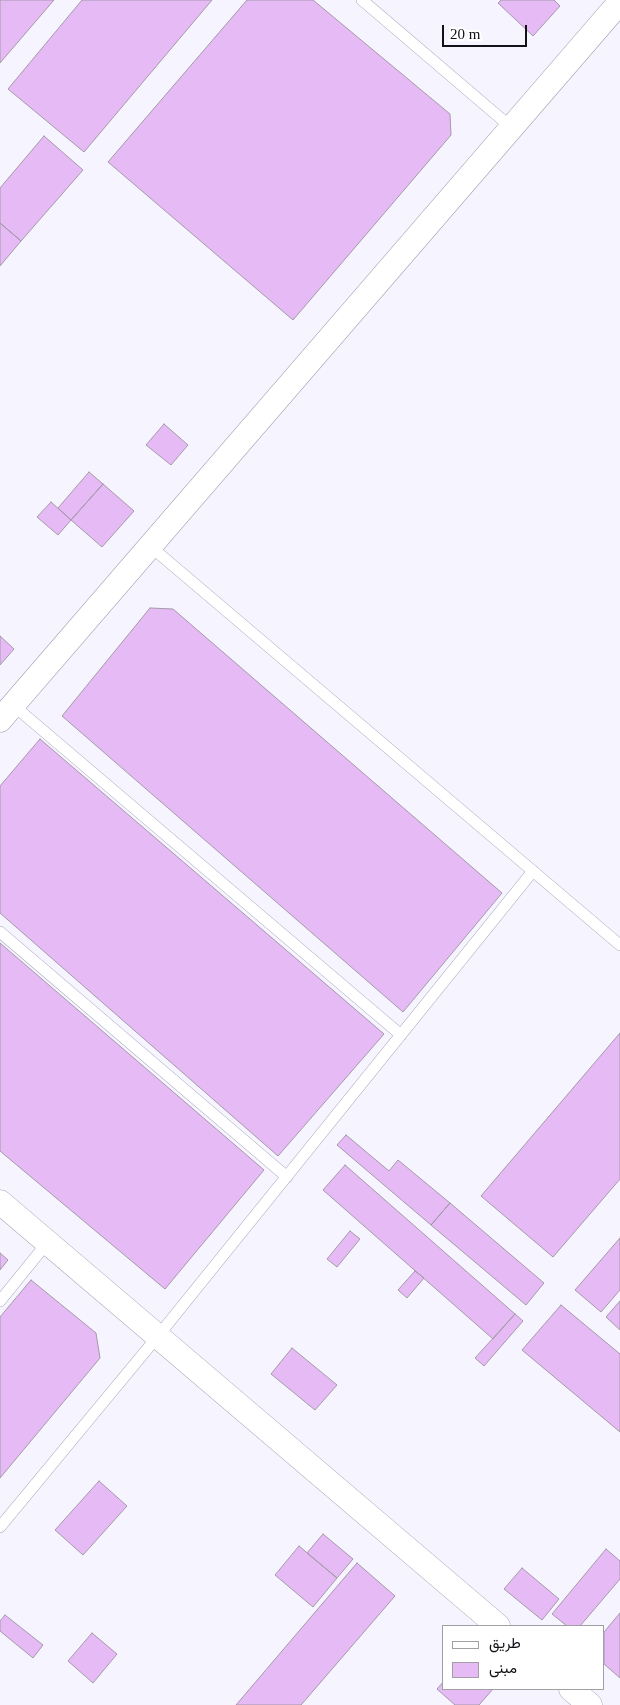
<!DOCTYPE html>
<html>
<head>
<meta charset="utf-8">
<style>
	body { margin:0 }
	#map { position:relative; width:620px; height:1705px; overflow:hidden; background:#f6f4ff; font-family:"Times New Roman",Vazirmatn,serif }
	canvas { display:block }
	.legend { position:absolute; left:442px; top:1625px; width:162px; height:65px; box-sizing:border-box; background:#fff; border:1px solid #a0a0a2; margin:0; padding:6px 9px; list-style:none; font-size:15px; color:#121117 }
	.legend li { display:flex; align-items:center; gap:10px; height:25px }
	.legend b { width:25px; border:1px solid #a0a0a2 }
	.scale { position:absolute; left:442px; top:25px; width:85px; height:22px; box-sizing:border-box; border:2px solid #121117; border-top:0; padding-left:6px; font-size:15px; line-height:18px; white-space:nowrap; color:#121117; -webkit-text-stroke:4px #fff; paint-order:stroke }
</style>
</head>
<body>
<div id="map">
<canvas width="620" height="1705"></canvas>
<ul class="legend">
<li><b style="height:6px;background:#fff"></b>طريق</li>
<li><b style="height:14px;background:#e5baf5"></b>مبنى</li>
</ul>
<div class="scale">20 m</div>
</div>
<script>
const ctx = document.querySelector('canvas').getContext('2d');
ctx.lineJoin = 'round';
function fill(path, color) { ctx.fillStyle = color; ctx.fill(path, 'evenodd'); }
const toPath = rows => new Path2D(rows.map(r => 'M' + r).join(''));
function trace(path, color, width, dash) { ctx.strokeStyle = color; ctx.lineWidth = width; ctx.lineCap = dash ? 'butt' : 'round'; ctx.setLineDash(dash || []); ctx.stroke(path); }
const building = toPath([
	[0,0,54,0,0,63,0,0],
	[82,0,212,0,84,152,8,89,82,0],
	[247,0,313,0,450,114,451,135,293,320,108,162,247,0],
	[501,0,554,0,560,6,533,36,498,3,501,0],
	[44,136,83,170,21,241,0,223,0,188,44,136],
	[0,223,21,241,0,266,0,223],
	[164,424,188,445,171,465,146,445,164,424],
	[89,472,103,484,71,520,58,508,89,472],
	[103,484,134,511,102,547,71,520,103,484],
	[51,502,71,520,58,535,37,517,51,502],
	[150,608,173,609,502,893,403,1012,62,716,150,608],
	[0,636,14,649,0,665,0,636],
	[40,739,384,1034,278,1156,0,913,0,786,40,739],
	[0,943,264,1170,165,1289,0,1151,0,943],
	[620,1033,620,1179,553,1257,481,1196,620,1033],
	[346,1135,389,1171,398,1160,450,1203,431,1225,337,1145,346,1135],
	[345,1165,515,1314,493,1339,323,1190,345,1165],
	[450,1203,544,1283,526,1305,431,1225,450,1203],
	[350,1231,360,1239,337,1267,327,1259,350,1231],
	[620,1238,620,1290,601,1312,575,1290,620,1238],
	[0,1253,8,1260,0,1270,0,1253],
	[415,1271,424,1278,407,1298,398,1290,415,1271],
	[31,1280,96,1333,100,1358,0,1478,0,1317,31,1280],
	[620,1301,620,1330,606,1317,620,1301],
	[561,1305,620,1354,620,1432,522,1350,561,1305],
	[515,1314,523,1321,484,1366,475,1358,515,1314],
	[292,1348,337,1385,315,1410,271,1374,292,1348],
	[99,1481,127,1506,83,1555,55,1530,99,1481],
	[323,1534,353,1559,337,1578,307,1553,323,1534],
	[299,1546,337,1578,313,1607,275,1575,299,1546],
	[606,1549,620,1561,620,1579,580,1626,567,1626,552,1614,606,1549],
	[357,1563,395,1596,301,1705,236,1705,357,1563],
	[522,1568,559,1599,542,1620,504,1589,522,1568],
	[620,1613,620,1678,604,1664,604,1632,620,1613],
	[5,1615,43,1645,33,1658,0,1631,0,1621,5,1615],
	[92,1633,117,1654,93,1683,68,1661,92,1633],
	[444,1681,444,1689,493,1689,479,1705,455,1705,437,1689,444,1681]
]);
fill(building, '#e5baf5');
trace(building, '#a499a8', 1);
const lane = toPath([
	[362,0,512,128],
	[150,546,620,945],
	[13,705,401,1035],
	[0,932,287,1177],
	[0,1301,47,1243],
	[0,1527,158,1336,533,871]
]);
const street = toPath([
	[0,720,620,2],
	[0,1202,498,1626],
	[571,1689,590,1705]
]);
trace(lane, '#a5a1b2', 12);
trace(street, '#a5a1b2', 25);
trace(lane, '#fff', 11);
trace(street, '#fff', 24);
</script>
</body>
</html>
